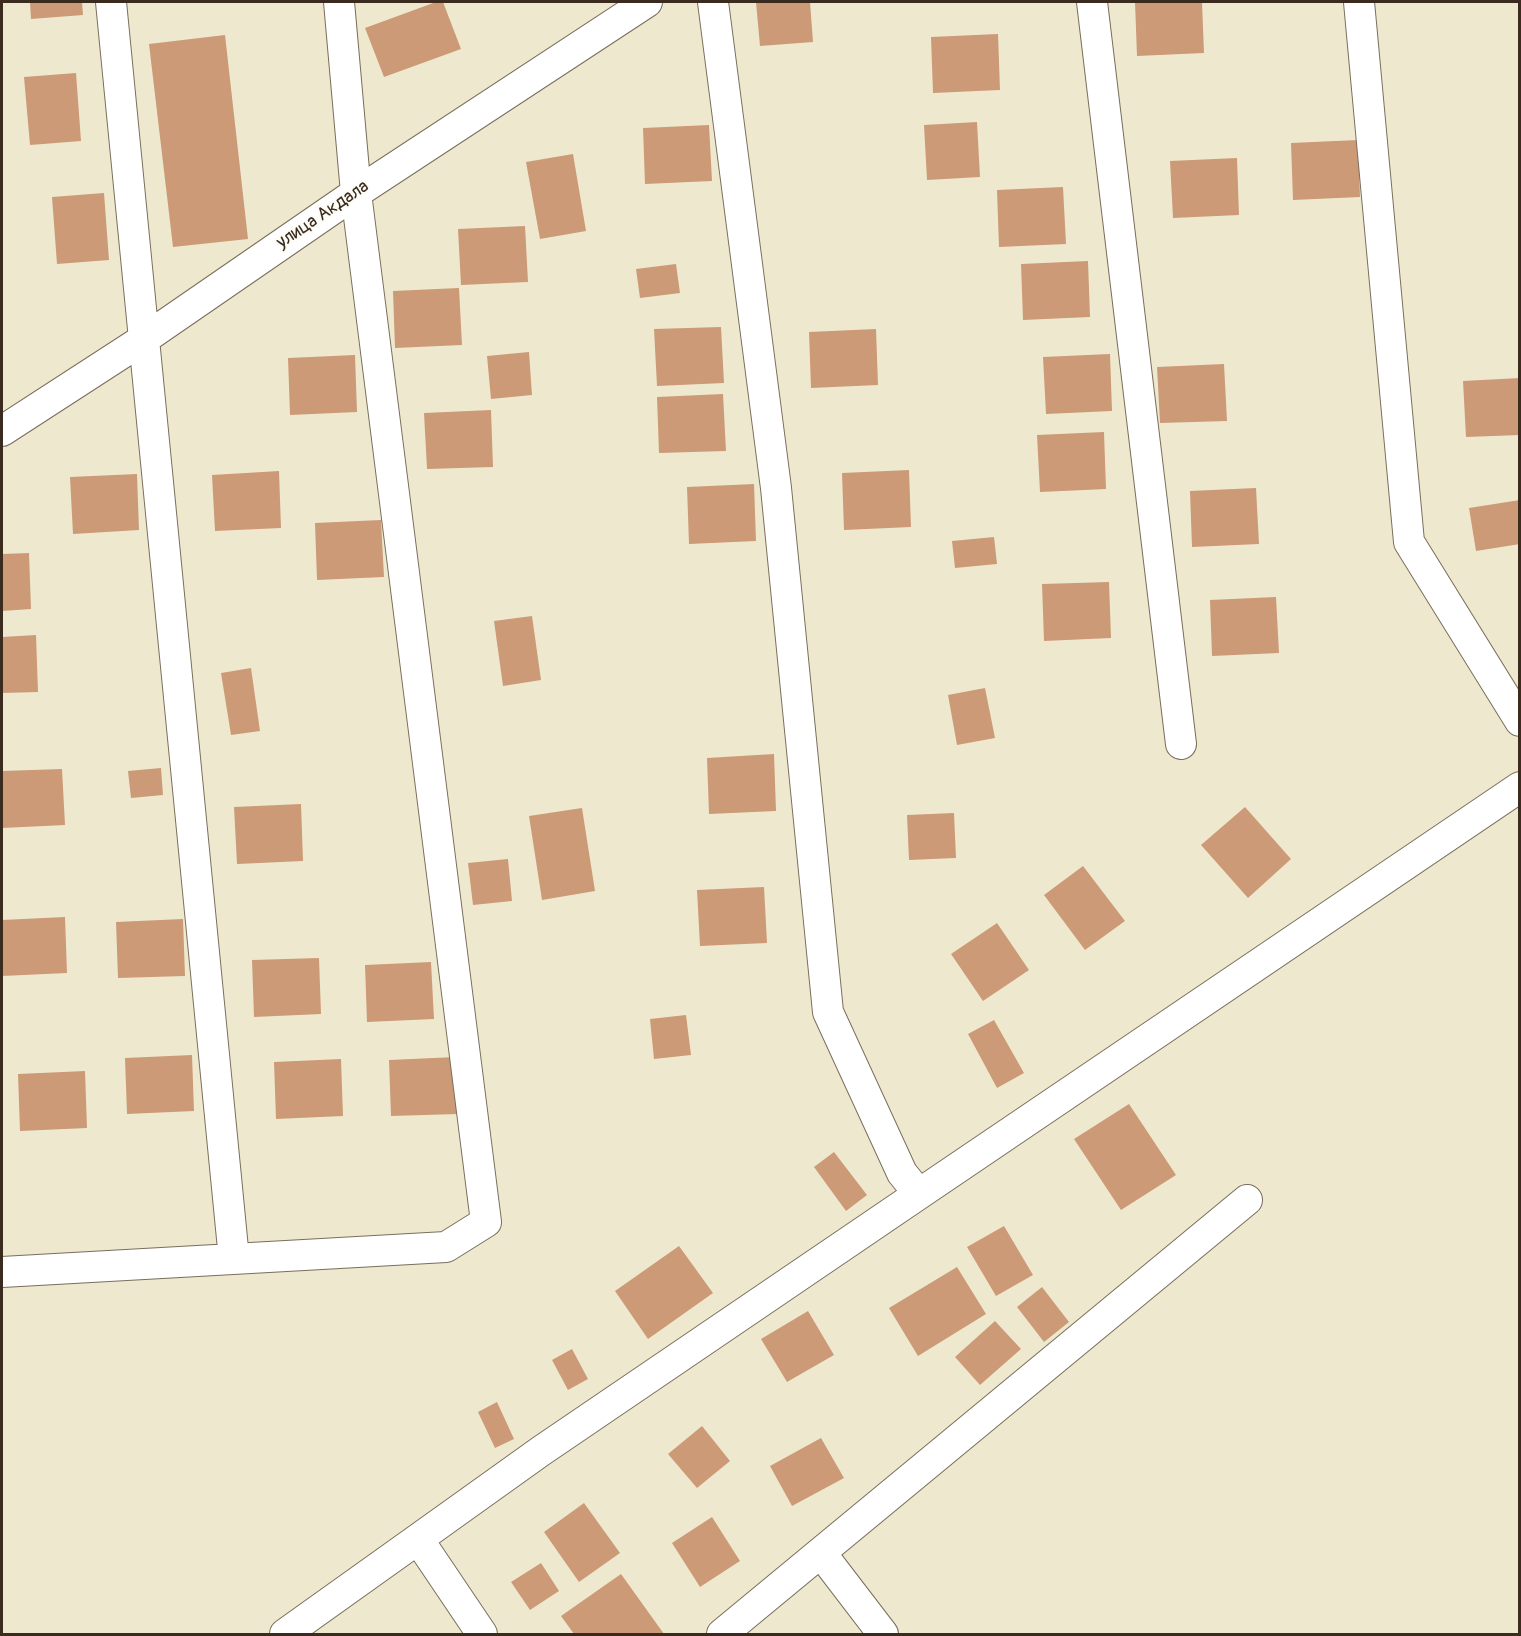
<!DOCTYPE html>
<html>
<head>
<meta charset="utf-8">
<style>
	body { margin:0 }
	#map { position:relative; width:1521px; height:1636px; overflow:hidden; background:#eee9ce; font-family:Pangolin,sans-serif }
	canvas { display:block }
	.frame { position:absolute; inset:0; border:3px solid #3b2a1e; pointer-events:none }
</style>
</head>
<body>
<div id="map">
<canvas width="1521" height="1636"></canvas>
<div class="frame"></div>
</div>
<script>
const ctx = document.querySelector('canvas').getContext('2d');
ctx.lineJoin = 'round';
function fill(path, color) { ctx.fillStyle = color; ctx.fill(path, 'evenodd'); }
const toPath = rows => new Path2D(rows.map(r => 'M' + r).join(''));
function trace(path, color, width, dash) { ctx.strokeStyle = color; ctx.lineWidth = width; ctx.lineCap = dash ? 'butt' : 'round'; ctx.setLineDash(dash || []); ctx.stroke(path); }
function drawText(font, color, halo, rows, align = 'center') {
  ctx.font = font + ' Pangolin,sans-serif'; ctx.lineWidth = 4.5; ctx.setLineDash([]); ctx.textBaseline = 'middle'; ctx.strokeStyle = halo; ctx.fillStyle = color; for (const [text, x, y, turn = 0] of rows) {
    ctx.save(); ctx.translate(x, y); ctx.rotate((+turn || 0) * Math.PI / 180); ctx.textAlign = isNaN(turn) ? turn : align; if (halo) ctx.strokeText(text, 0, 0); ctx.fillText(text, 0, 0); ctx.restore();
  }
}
fill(toPath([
	[30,2,82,2,83,15,31,19],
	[436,2,443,2,461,49,384,77,365,28],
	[756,2,810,2,813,42,760,46],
	[1135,2,1202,2,1204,53,1137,56],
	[998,34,1000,90,933,93,931,37],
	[225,35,248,239,173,247,149,44],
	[76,73,81,141,30,145,24,77],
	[977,122,980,177,927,180,924,125],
	[709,125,712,181,645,184,643,128],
	[1358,140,1360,197,1293,200,1291,143],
	[573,154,586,231,540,239,526,162],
	[1237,158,1239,215,1173,218,1170,161],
	[1063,187,1066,244,999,247,997,190],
	[104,193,109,260,57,264,52,197],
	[525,226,528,282,461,285,458,229],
	[1088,261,1090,317,1023,320,1021,264],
	[676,264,680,293,640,298,636,269],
	[459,288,462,345,395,348,393,291],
	[721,327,724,383,657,386,654,329],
	[876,329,878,385,811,388,809,332],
	[529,352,532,395,491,399,487,356],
	[1110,354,1112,411,1046,414,1043,357],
	[355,355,357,412,290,415,288,358],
	[1224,364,1227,421,1160,423,1157,367],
	[1520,378,1520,435,1466,437,1463,381],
	[723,394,726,451,659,453,657,397],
	[491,410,493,467,427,469,424,413],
	[1104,432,1106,489,1040,492,1037,435],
	[909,470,911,527,844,530,842,473],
	[279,471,281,528,215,531,212,475],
	[137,474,139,530,73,534,70,477],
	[754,484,756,541,689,544,687,487],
	[1256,488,1259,544,1192,547,1190,491],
	[1520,500,1520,544,1476,551,1469,508],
	[381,520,384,577,317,580,315,523],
	[994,537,997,564,955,568,952,541],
	[29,553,31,609,2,611,2,554],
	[1109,582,1111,638,1044,641,1042,584],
	[1276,597,1279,653,1212,656,1210,600],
	[532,616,541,680,503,686,494,621],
	[36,635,38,692,2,693,2,637],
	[251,668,260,731,231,735,221,673],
	[985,688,995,738,957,745,948,695],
	[774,754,776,811,709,814,707,758],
	[161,768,163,795,131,798,128,771],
	[62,769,65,825,2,828,2,771],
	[301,804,303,861,237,864,234,807],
	[1245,807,1291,859,1248,898,1201,845],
	[582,808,595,891,542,900,529,816],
	[954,813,956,858,909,860,907,815],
	[508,859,512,901,473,905,468,863],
	[1083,866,1125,921,1085,950,1044,895],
	[764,887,767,943,700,946,697,890],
	[65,917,67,973,2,976,2,920],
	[183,919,185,976,118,978,116,922],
	[997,923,1029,970,983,1001,951,954],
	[319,958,321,1014,254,1017,252,960],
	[431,962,434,1019,367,1022,365,965],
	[686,1015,691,1055,654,1059,650,1019],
	[994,1020,1024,1073,997,1088,968,1034],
	[192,1055,194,1111,127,1114,125,1058],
	[456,1057,458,1114,391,1116,389,1060],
	[341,1059,343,1116,276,1119,274,1062],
	[85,1071,87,1128,20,1131,18,1074],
	[1129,1104,1176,1175,1121,1210,1074,1139],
	[834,1152,867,1195,846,1211,814,1167],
	[1004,1226,1033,1275,996,1296,967,1247],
	[679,1246,713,1293,648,1339,615,1291],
	[957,1267,986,1314,918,1356,889,1308],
	[1042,1287,1069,1322,1044,1342,1017,1307],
	[808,1311,834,1355,787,1382,761,1339],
	[995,1321,1021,1349,980,1385,955,1357],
	[572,1349,588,1379,568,1390,552,1360],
	[497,1402,514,1439,495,1448,478,1412],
	[702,1426,730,1461,697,1488,668,1454],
	[821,1438,844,1478,792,1506,770,1466],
	[584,1503,620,1553,579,1582,544,1532],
	[712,1517,740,1561,700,1587,672,1543],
	[541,1563,559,1591,530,1610,511,1582],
	[621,1574,664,1634,574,1634,561,1616]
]), '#cc9a77');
const minor = toPath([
	[111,2,234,1259],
	[1092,2,1181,744],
	[1359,2,1409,542,1520,721],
	[2,431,144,339,356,193,647,2],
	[919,1194,1520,787],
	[2,1272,446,1247,486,1222,356,193,339,2],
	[821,1553,883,1634],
	[285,1634,418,1539],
	[482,1634,418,1539,541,1451,919,1194,902,1173,828,1012,776,488,713,2],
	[722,1634,1247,1200]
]);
trace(minor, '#7a6d5c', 32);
trace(minor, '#fff', 30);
drawText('18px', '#3b2a1e', '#fdfcf7', [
	["улица Акдала",323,215,-34]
]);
</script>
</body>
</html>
